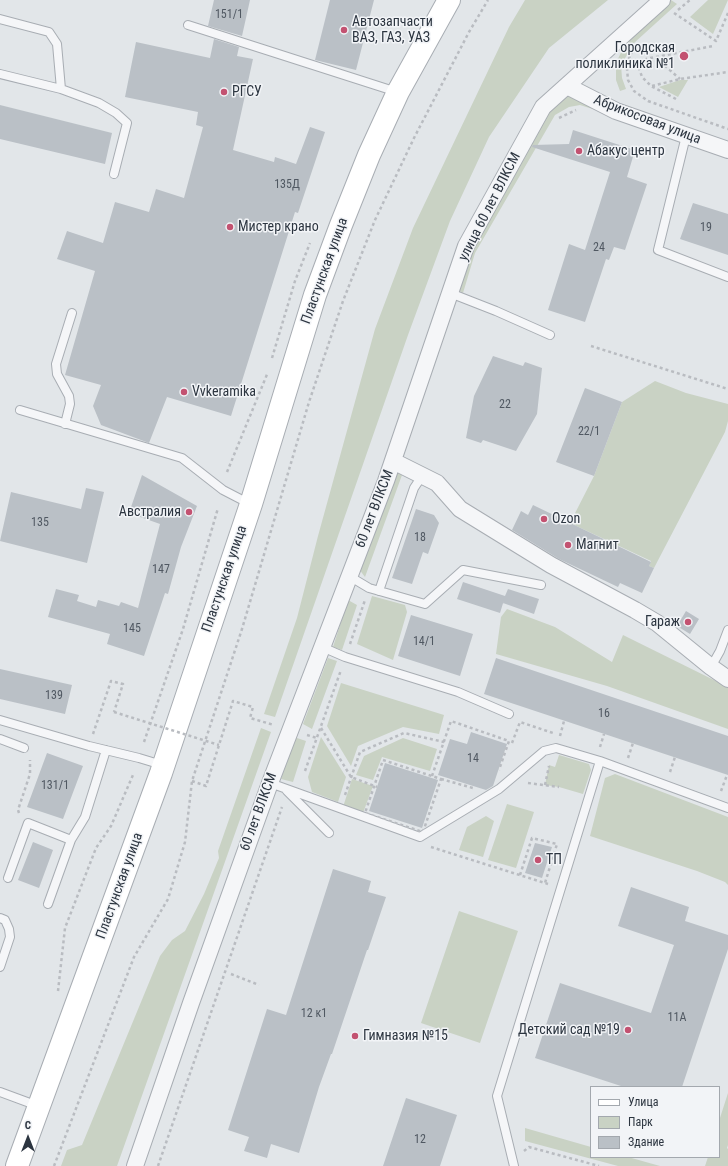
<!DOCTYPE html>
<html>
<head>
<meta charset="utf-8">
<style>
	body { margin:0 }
	#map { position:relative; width:728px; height:1166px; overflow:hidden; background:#e2e6e9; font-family:"Roboto Condensed",sans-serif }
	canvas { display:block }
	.legend { position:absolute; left:590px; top:1086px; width:130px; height:72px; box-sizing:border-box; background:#f2f4f7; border:1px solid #a3a8ae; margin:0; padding:5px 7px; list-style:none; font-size:12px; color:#2c3540 }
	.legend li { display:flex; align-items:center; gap:8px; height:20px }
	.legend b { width:20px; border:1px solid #a3a8ae }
	.north { position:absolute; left:8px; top:1118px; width:40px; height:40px; -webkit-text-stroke:3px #f2f4f7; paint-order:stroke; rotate:0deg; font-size:11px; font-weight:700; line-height:16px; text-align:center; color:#2c3540 }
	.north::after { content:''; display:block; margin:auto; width:14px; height:18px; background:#2c3540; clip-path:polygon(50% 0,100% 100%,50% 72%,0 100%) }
</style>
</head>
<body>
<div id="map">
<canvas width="728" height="1166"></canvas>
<ul class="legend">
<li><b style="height:5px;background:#fff"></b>Улица</li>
<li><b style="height:11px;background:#c9d2c4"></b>Парк</li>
<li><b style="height:11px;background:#bac0c6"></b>Здание</li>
</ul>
<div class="north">С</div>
</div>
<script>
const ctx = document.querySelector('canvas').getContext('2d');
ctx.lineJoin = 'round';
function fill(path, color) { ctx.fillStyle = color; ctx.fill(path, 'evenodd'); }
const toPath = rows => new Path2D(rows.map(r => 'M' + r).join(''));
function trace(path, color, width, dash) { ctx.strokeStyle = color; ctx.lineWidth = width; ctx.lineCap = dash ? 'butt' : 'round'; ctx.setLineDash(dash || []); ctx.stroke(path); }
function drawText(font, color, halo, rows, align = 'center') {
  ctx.font = font + ' "Roboto Condensed",sans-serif'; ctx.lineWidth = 3; ctx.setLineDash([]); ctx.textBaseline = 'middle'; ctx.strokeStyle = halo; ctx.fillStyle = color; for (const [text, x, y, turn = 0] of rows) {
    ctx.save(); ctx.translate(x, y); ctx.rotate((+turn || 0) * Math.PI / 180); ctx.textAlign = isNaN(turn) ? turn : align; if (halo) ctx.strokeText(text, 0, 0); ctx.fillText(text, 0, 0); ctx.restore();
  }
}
fill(toPath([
	[525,0,608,0,549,48,489,137,450,221,408,335,275,717,264,714,297,618,318,536,375,329,413,228,509,27],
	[669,0,671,0,677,4,634,43,621,65,622,78,626,89,620,91,616,80,616,63,626,42],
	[708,0,728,0,713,34,690,17],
	[680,80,688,80,678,97,659,87],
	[574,93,602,112,580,105,569,107,555,115,475,253,463,293,456,289,471,247,553,105],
	[655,381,686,393,728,404,728,421,725,432,654,568,649,566,651,561,570,523,594,476,622,402],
	[395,472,402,475,365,577,359,569],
	[372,596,405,605,407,612,393,660,357,644],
	[348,600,357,605,342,650,333,647],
	[507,609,555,627,612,662,623,635,728,687,728,729,607,686,496,654,501,617],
	[328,658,337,661,312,729,303,724],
	[341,683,444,715,439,734,403,727,358,746,351,766,327,726],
	[261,728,271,732,117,1166,61,1166,67,1150,82,1145,160,956,172,940,185,931,204,894,219,858,218,851],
	[294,737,306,741,293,782,281,779],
	[321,737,346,777,338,802,312,792,308,777],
	[403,738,437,749,430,771,382,757,373,780,356,775,364,756],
	[559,755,589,764,591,770,583,794,559,787,545,785,549,765,555,767],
	[615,774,728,817,728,885,725,882,697,871,590,836,605,778],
	[352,779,373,786,363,813,421,833,343,807],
	[507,804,534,812,516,868,488,860],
	[486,816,494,821,483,857,459,850,467,827],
	[459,911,518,931,480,1043,421,1023],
	[728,1093,728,1145,727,1148,728,1149,728,1166,705,1166,708,1157,719,1157,719,1121],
	[525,1128,591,1147,591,1157,628,1157,660,1166,618,1166,525,1141]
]), '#c9d2c4');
fill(toPath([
	[214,0,250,0,242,36,208,26],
	[330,0,374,0,356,70,315,60],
	[214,39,239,47,237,56,253,59,233,150,274,162,275,157,296,164,310,127,325,132,298,213,295,212,231,416,167,397,149,443,101,425,93,406,101,385,65,375,95,271,57,259,67,231,103,243,115,202,149,212,156,189,184,198,203,127,196,125,198,112,125,97,136,42,210,58],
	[0,105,112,133,105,164,0,139],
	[573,130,635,150,627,177,647,184,625,250,614,247,609,260,606,259,585,322,548,310,569,244,585,250,610,172,532,147,533,145,569,144],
	[693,203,728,214,728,255,680,239],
	[493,356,523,366,525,362,542,368,537,414,516,451,483,440,481,443,466,438,474,396],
	[585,388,622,402,594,476,556,462],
	[142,475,197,506,181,547,168,594,165,593,144,656,107,644,110,634,48,617,56,589,79,595,77,601,96,607,98,600,119,606,121,602,138,608,160,524,129,513],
	[86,488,104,492,87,563,0,541,11,492,81,509],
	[533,505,651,562,649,566,654,568,642,593,620,583,618,587,559,559,512,530,521,511,528,515],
	[416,509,434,515,439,523,428,554,423,552,412,584,392,578],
	[463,582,505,596,508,589,539,599,534,614,503,603,504,600,500,613,457,599],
	[686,611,699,619,690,634,677,626],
	[411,615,473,634,460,676,398,656],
	[496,658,728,736,728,775,484,694],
	[0,669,72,685,65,714,0,699],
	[471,732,507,744,493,786,486,790,438,775,450,739,467,744],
	[47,753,83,766,63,819,27,807],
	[385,763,438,780,422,828,369,811],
	[33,842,53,850,39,888,18,880],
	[535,843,552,847,542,878,525,873],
	[333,869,371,881,368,892,386,897,368,950,367,950,332,1054,331,1054,319,1087,299,1153,271,1144,267,1158,244,1151,249,1137,228,1130,267,1009,286,1015],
	[631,887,689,907,685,921,728,935,728,949,682,1087,624,1087,535,1058,560,983,651,1013,674,945,618,926],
	[406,1098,457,1115,440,1166,383,1166]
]), '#bac0c6');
const service = toPath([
	[0,19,49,32,57,44,61,89],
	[188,25,397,92],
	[0,74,61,89,99,103,116,113,127,123,114,174],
	[686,136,658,250,728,277],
	[450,293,496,311,550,335],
	[20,410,182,458,223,490,250,504],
	[65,424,70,404,69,396,57,374,56,364,72,313],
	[349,576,369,588,425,604,463,570,541,585],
	[379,591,414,488,422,476],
	[322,647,345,657,458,692,509,714],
	[711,667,720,651,728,630],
	[0,720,89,746,139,758,162,765],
	[0,739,24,748],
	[270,783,420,837,499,789,544,751,556,748,600,761,728,808],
	[287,791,329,833],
	[8,878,28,823,71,840],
	[48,904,71,840,85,817,106,750],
	[0,918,5,920,9,929,10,937,0,967],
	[0,1092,38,1106],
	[514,1166,497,1096,600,761]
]);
const minor = toPath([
	[567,86,616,111,728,150],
	[393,461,437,483,460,509,551,565,635,610,657,623,711,667,728,679],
	[135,1166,191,1003,270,783,386,481,466,246,543,107,662,0]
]);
const secondary = toPath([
	[17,1166,161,773,251,504,315,295,341,225,369,155,398,92,449,0]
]);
trace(service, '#a8adb3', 10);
trace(minor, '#a8adb3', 18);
trace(secondary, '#a8adb3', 24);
trace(toPath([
	[678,10,690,0],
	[674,13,716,41,728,13],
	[633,51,629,58,627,69,628,80,634,91,648,101,728,129],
	[656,57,713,46],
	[652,86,680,79,728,72],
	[676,99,651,86,642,77,639,68,646,59,655,57,680,79],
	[559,118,576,110],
	[591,346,728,389],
	[272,358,295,281,310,243],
	[227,472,268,372],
	[350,644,365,600],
	[321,728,351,777,377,787],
	[93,734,111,681,123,684,114,712],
	[307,735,317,738],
	[560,736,564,721],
	[144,742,183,629,218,508],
	[512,743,520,722,553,733],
	[600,747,604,734],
	[628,758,633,743],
	[383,760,441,779,423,832,365,813,383,760],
	[305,771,341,670],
	[670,772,675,757],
	[432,776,451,721,509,741,499,770],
	[441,779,473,788],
	[192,781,206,786,233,701,253,707,250,718,274,725],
	[528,783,559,787],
	[545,785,549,766],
	[721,791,727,775],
	[345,795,360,752,404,733,444,742],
	[19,813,18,810,30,774,30,760],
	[431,847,548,884],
	[520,875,532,838,557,844,545,883],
	[231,974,259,985],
	[58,991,65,928,96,848,111,826,133,775],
	[524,1151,529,1147,599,1166],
	[54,1166,134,957,168,899,185,842,192,781,242,629,309,402,343,301,375,220,414,138,469,32,488,0],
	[158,1166,282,807]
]), '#b9bcc1', 2.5, [3, 3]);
trace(service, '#f5f6f8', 8);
trace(minor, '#f5f6f8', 16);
trace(secondary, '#fff', 22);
trace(toPath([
	[114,712,219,745]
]), '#b9bcc1', 2.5, [3, 3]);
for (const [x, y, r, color] of [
	[344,30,4,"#c35271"],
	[684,56,5,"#c35271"],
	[224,92,4,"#c35271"],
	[579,151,4,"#c35271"],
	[230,227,4,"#c35271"],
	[184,392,4,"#c35271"],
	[189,512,4,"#c35271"],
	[544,519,4,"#c35271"],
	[568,545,4,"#c35271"],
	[688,622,4,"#c35271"],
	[538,860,4,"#c35271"],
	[628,1030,4,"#c35271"],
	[355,1036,4,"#c35271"]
]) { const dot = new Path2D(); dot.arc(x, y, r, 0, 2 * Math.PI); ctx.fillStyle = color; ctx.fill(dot); trace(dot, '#f2f4f7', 1.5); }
drawText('12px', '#505862', null, [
	["151/1",229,15],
	["135Д",287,185],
	["19",706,228],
	["24",599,248],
	["22",505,405],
	["22/1",589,432],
	["135",40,523],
	["18",420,538],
	["147",161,570],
	["145",132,629],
	["14/1",424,642],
	["139",54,696],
	["16",604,714],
	["14",473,759],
	["131/1",55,786],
	["12 к1",314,1014],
	["11А",677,1018],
	["12",420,1140]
]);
drawText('14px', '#2c3540', '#f2f4f7', [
	["Автозапчасти",352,22],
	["ВАЗ, ГАЗ, УАЗ",352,38],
	["Городская",675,48,"right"],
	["поликлиника №1",675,64,"right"],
	["РГСУ",232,92],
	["Абакус центр",587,151],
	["Мистер крано",238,227],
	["Vvkeramika",192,392],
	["Австралия",181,512,"right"],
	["Ozon",552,519],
	["Магнит",576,545],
	["Гараж",680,622,"right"],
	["ТП",546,860],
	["Детский сад №19",620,1030,"right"],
	["Гимназия №15",363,1036]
], 'left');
drawText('14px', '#2c3540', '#f2f4f7', [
	["Абрикосовая улица",647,120,21],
	["улица 60 лет ВЛКСМ",490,207,-63],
	["Пластунская улица",325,271,-70],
	["60 лет ВЛКСМ",375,509,-69],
	["Пластунская улица",225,579,-71],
	["60 лет ВЛКСМ",259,812,-70],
	["Пластунская улица",120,886,-70]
]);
</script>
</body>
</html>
